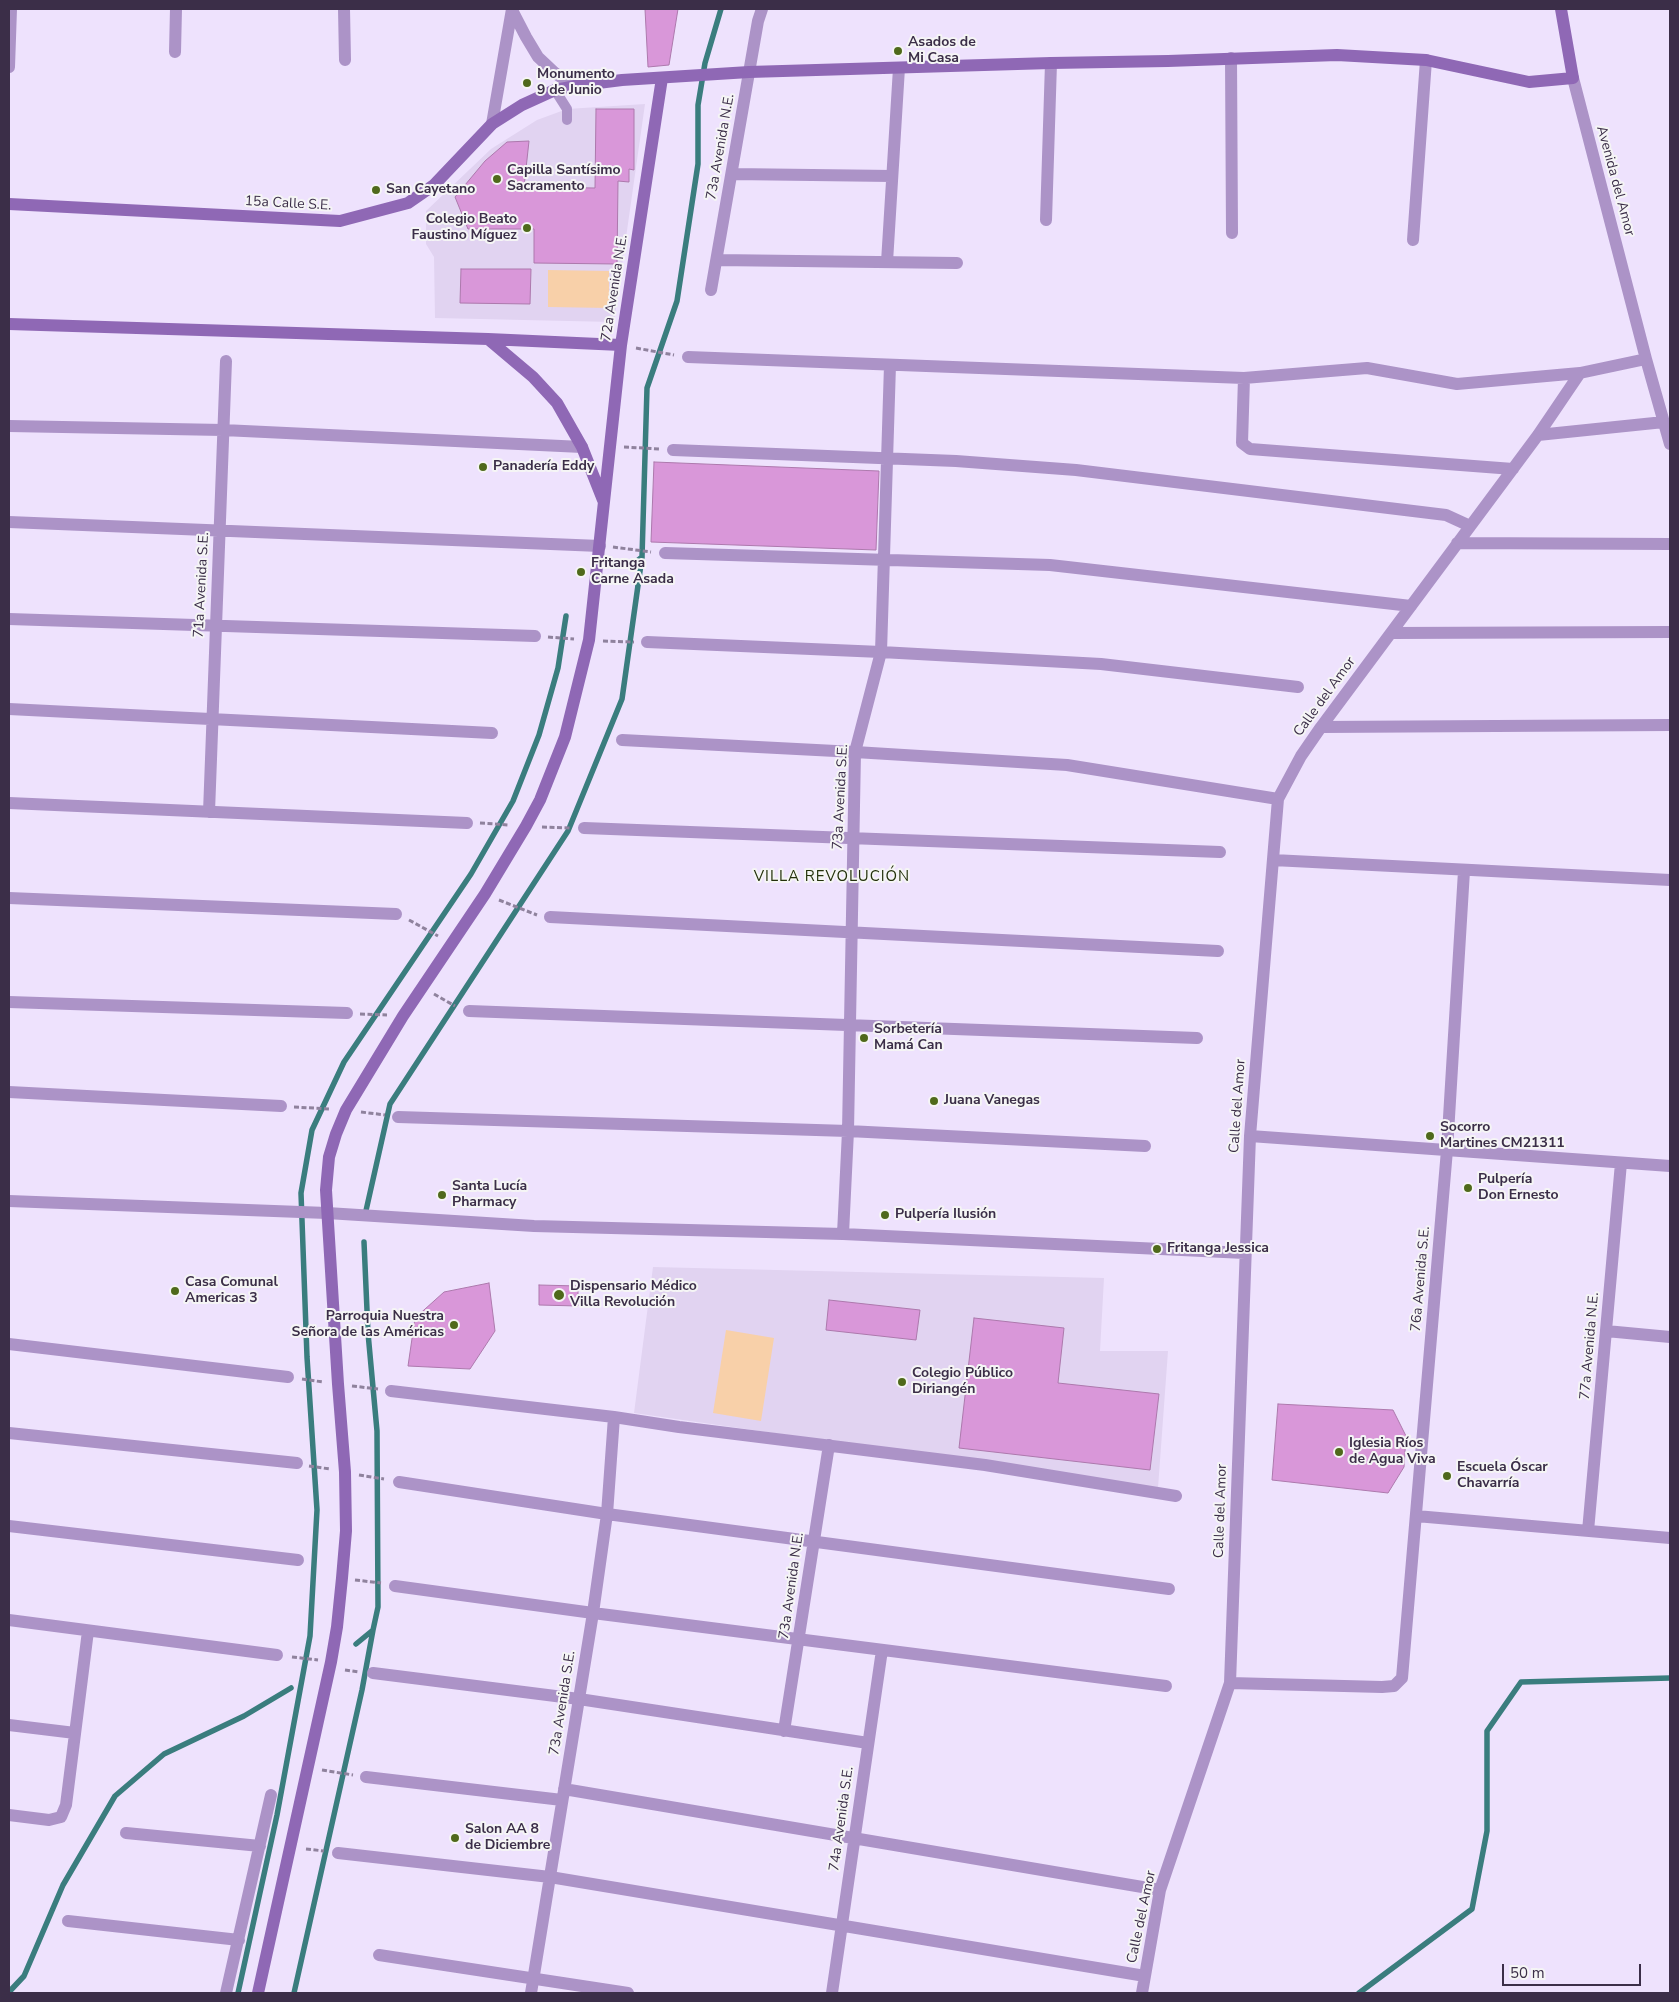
<!DOCTYPE html>
<html>
<head>
<meta charset="utf-8">
<style>
	body { margin:0 }
	#map { position:relative; width:1679px; height:2002px; overflow:hidden; background:#eee2fd; font-family:"Nunito Sans",sans-serif }
	canvas { display:block }
	.frame { position:absolute; inset:0; border:10px solid #3b2e48; pointer-events:none }
	.scale { position:absolute; left:1502px; top:1964px; width:139px; height:22px; box-sizing:border-box; border:2px solid #3b2e48; border-top:0; padding-left:6px; font-size:15px; line-height:18px; white-space:nowrap; color:#3b2e48; -webkit-text-stroke:4px #f5f5f5; paint-order:stroke }
</style>
</head>
<body>
<div id="map">
<canvas width="1679" height="2002"></canvas>
<div class="frame"></div>
<div class="scale">50 m</div>
</div>
<script>
const ctx = document.querySelector('canvas').getContext('2d');
ctx.lineJoin = 'round';
function fill(path, color) { ctx.fillStyle = color; ctx.fill(path, 'evenodd'); }
const toPath = rows => new Path2D(rows.map(r => 'M' + r).join(''));
function trace(path, color, width, dash) { ctx.strokeStyle = color; ctx.lineWidth = width; ctx.lineCap = dash ? 'butt' : 'round'; ctx.setLineDash(dash || []); ctx.stroke(path); }
function drawText(font, color, halo, rows, align = 'center') {
  ctx.font = font + ' "Nunito Sans",sans-serif'; ctx.lineWidth = 4; ctx.setLineDash([]); ctx.textBaseline = 'middle'; ctx.strokeStyle = halo; ctx.fillStyle = color; for (const [text, x, y, turn = 0] of rows) {
    ctx.save(); ctx.translate(x, y); ctx.rotate((+turn || 0) * Math.PI / 180); ctx.textAlign = isNaN(turn) ? turn : align; if (halo) ctx.strokeText(text, 0, 0); ctx.fillText(text, 0, 0); ctx.restore();
  }
}
fill(toPath([
	[645,104,614,322,435,318,434,257,426,244,426,211,491,149,537,120,567,109],
	[653,1267,1104,1278,1100,1351,1168,1351,1158,1488,634,1413]
]), '#e1d3f1');
fill(toPath([
	[548,270,609,271,609,308,548,307],
	[726,1330,774,1338,761,1421,713,1413]
]), '#f8d0a9');
trace(toPath([
	[631,566,642,557],
	[365,1215,390,1104,568,831,622,699,642,557,647,388,677,301,698,164,698,105,705,63,721,9],
	[356,1644,373,1630,378,1607,377,1431,368,1333,364,1242],
	[9,1992,24,1976,63,1885,115,1796,164,1754,244,1716,291,1688],
	[238,1993,277,1815,310,1636,317,1510,307,1357,301,1193,312,1130,344,1062,471,874,513,801,539,735,558,668,566,616],
	[294,1993,362,1690,373,1630],
	[1359,1993,1472,1909,1487,1831,1487,1731,1521,1682,1670,1678]
]), '#3a7d7e', 5.5);
const building = toPath([
	[645,9,678,9,669,65,648,67,645,9],
	[596,109,634,109,634,170,629,169,629,182,618,181,617,264,534,263,534,229,468,229,455,197,485,161,507,142,529,141,524,187,595,188,596,109],
	[461,269,531,269,530,304,460,303,461,269],
	[654,462,879,471,876,550,651,542,654,462],
	[489,1283,495,1331,470,1369,408,1366,415,1318,444,1292,489,1283],
	[539,1285,578,1286,578,1306,539,1305,539,1285],
	[829,1300,920,1310,916,1340,826,1330,829,1300],
	[974,1318,1064,1328,1058,1383,1159,1394,1150,1470,959,1448,974,1318],
	[1278,1404,1393,1410,1406,1436,1404,1467,1388,1493,1272,1480,1278,1404]
]);
fill(building, '#d997d9');
trace(building, '#ad79ad', 1);
trace(toPath([
	[636,348,674,355],
	[624,447,660,449],
	[613,547,651,552],
	[548,637,574,639],
	[603,641,634,642],
	[480,823,509,825],
	[542,827,571,828],
	[499,900,537,915],
	[409,920,438,936],
	[434,994,455,1006],
	[360,1014,387,1015],
	[294,1107,330,1109],
	[361,1112,385,1115],
	[302,1379,323,1382],
	[352,1386,378,1389],
	[309,1466,330,1469],
	[359,1475,384,1479],
	[355,1580,381,1583],
	[292,1657,318,1660],
	[345,1670,359,1672],
	[322,1770,353,1775],
	[306,1849,324,1851]
]), '#8f829d', 3, [5, 2.5]);
trace(toPath([
	[555,90,567,109,567,120]
]), '#ac93c7', 10);
trace(toPath([
	[344,9,345,60],
	[512,10,526,37,538,57,555,73,574,86],
	[175,52,176,9],
	[1231,58,1232,233],
	[9,67,11,9],
	[1573,78,1646,359,1670,444],
	[492,124,512,9],
	[732,174,892,176],
	[1046,220,1051,63],
	[1413,240,1426,60],
	[717,260,957,263],
	[887,262,899,68],
	[711,290,758,21,762,9],
	[688,357,1244,378,1367,368,1457,384,1580,373],
	[1244,378,1242,443,1250,449,1513,469],
	[9,426,223,430,582,447],
	[1538,435,1664,422],
	[673,450,956,461,1076,470,1446,515,1470,526],
	[9,522,600,546],
	[1457,543,1670,544],
	[665,553,1050,565,1411,606],
	[9,619,535,636],
	[1391,633,1670,632],
	[647,642,881,652,1101,664,1298,687],
	[9,709,492,733],
	[1321,727,1670,725],
	[622,740,855,752,1067,765,1278,799],
	[9,803,467,823],
	[209,812,226,361],
	[584,828,1220,852],
	[1273,860,1670,880],
	[9,898,396,914],
	[550,917,1218,951],
	[9,1002,347,1013],
	[469,1011,1197,1038],
	[9,1092,281,1106],
	[398,1117,848,1131,1145,1146],
	[1250,1136,1670,1166],
	[9,1201,327,1213,534,1226,843,1234,1245,1253],
	[843,1234,848,1131,855,752,881,652,890,365],
	[1606,1331,1670,1337],
	[9,1344,288,1377],
	[391,1391,614,1417,679,1427,985,1465,1176,1496],
	[9,1433,297,1463],
	[399,1482,607,1514,1169,1589],
	[1416,1516,1670,1538],
	[9,1526,298,1560],
	[1588,1531,1621,1163],
	[395,1586,593,1613,1166,1686],
	[9,1620,277,1655],
	[373,1673,579,1699,868,1743],
	[1230,1683,1382,1687,1394,1686,1402,1678,1447,1150,1464,871],
	[9,1725,75,1733],
	[784,1731,829,1445],
	[366,1777,562,1800],
	[564,1789,1160,1890],
	[9,1815,49,1820,61,1817,66,1805,88,1631],
	[126,1833,260,1846],
	[338,1853,550,1877,1145,1976],
	[68,1921,239,1940],
	[379,1955,628,1993],
	[226,1993,271,1795],
	[531,1993,593,1613,607,1514,614,1417],
	[832,1993,882,1650],
	[1142,1993,1160,1890,1230,1683,1250,1136,1278,799,1301,756,1321,727,1538,435,1580,373,1646,359]
]), '#ac93c7', 12);
trace(toPath([
	[9,204,340,221,408,203,434,185,492,124,522,105,555,90,574,86,622,80,749,72,1051,63,1168,61,1337,55,1426,60,1529,82,1573,78,1561,9],
	[9,324,488,339,533,377,557,403,582,447,603,500],
	[488,339,621,345],
	[258,1993,331,1662,337,1627,342,1578,346,1531,345,1472,338,1384,326,1190,329,1157,336,1134,346,1110,403,1016,485,894,526,826,540,800,565,737,589,640,621,345,662,78]
]), '#8f68b5', 12);
for (const [x, y, r, color] of [
	[898,51,5,"#4f691b"],
	[527,83,5,"#4f691b"],
	[497,179,5,"#4f691b"],
	[376,190,5,"#4f691b"],
	[527,228,5,"#4f691b"],
	[483,467,5,"#4f691b"],
	[581,572,5,"#4f691b"],
	[864,1038,5,"#4f691b"],
	[934,1101,5,"#4f691b"],
	[1430,1136,5,"#4f691b"],
	[1468,1188,5,"#4f691b"],
	[442,1195,5,"#4f691b"],
	[885,1215,5,"#4f691b"],
	[1157,1249,5,"#4f691b"],
	[175,1291,5,"#4f691b"],
	[559,1295,6,"#4f691b"],
	[454,1325,5,"#4f691b"],
	[902,1382,5,"#4f691b"],
	[1339,1452,5,"#4f691b"],
	[1447,1476,5,"#4f691b"],
	[455,1838,5,"#4f691b"]
]) { const dot = new Path2D(); dot.arc(x, y, r, 0, 2 * Math.PI); ctx.fillStyle = color; ctx.fill(dot); trace(dot, '#f5f5f5', 2); }
drawText('bold 14px', '#3b2e48', '#f5f5f5', [
	["Asados de",908,43],
	["Mi Casa",908,59],
	["Monumento",537,75],
	["9 de Junio",537,91],
	["Capilla Santísimo",507,171],
	["Sacramento",507,187],
	["San Cayetano",386,190],
	["Colegio Beato",517,220,"right"],
	["Faustino Míguez",517,236,"right"],
	["Panadería Eddy",493,467],
	["Fritanga",591,564],
	["Carne Asada",591,580],
	["Sorbetería",874,1030],
	["Mamá Can",874,1046],
	["Juana Vanegas",944,1101],
	["Socorro",1440,1128],
	["Martines CM21311",1440,1144],
	["Pulpería",1478,1180],
	["Don Ernesto",1478,1196],
	["Santa Lucía",452,1187],
	["Pharmacy",452,1203],
	["Pulpería Ilusión",895,1215],
	["Fritanga Jessica",1167,1249],
	["Casa Comunal",185,1283],
	["Americas 3",185,1299],
	["Dispensario Médico",570,1287],
	["Villa Revolución",570,1303],
	["Parroquia Nuestra",444,1317,"right"],
	["Señora de las Américas",444,1333,"right"],
	["Colegio Público",912,1374],
	["Diriangén",912,1390],
	["Iglesia Ríos",1349,1444],
	["de Agua Viva",1349,1460],
	["Escuela Óscar",1457,1468],
	["Chavarría",1457,1484],
	["Salon AA 8",465,1830],
	["de Diciembre",465,1846]
], 'left');
drawText('14px', '#3b2e48', '#f5f5f5', [
	["73a Avenida N.E.",721,147,-80],
	["Avenida del Amor",1615,181,75],
	["15a Calle S.E.",288,204,3],
	["72a Avenida N.E.",615,288,-81],
	["71a Avenida S.E.",202,585,-87],
	["Calle del Amor",1325,697,-54],
	["73a Avenida S.E.",841,797,-87],
	["Calle del Amor",1238,1106,-86],
	["76a Avenida S.E.",1421,1279,-85],
	["77a Avenida N.E.",1590,1346,-85],
	["Calle del Amor",1221,1511,-88],
	["73a Avenida N.E.",792,1586,-82],
	["73a Avenida S.E.",563,1703,-81],
	["74a Avenida S.E.",842,1819,-82],
	["Calle del Amor",1142,1917,-78]
]);
ctx.letterSpacing = '1px';
drawText('15px', '#23300b', '#f5f5f5', [
	["VILLA REVOLUCIÓN",832,877]
]);
ctx.letterSpacing = '0px';
</script>
</body>
</html>
